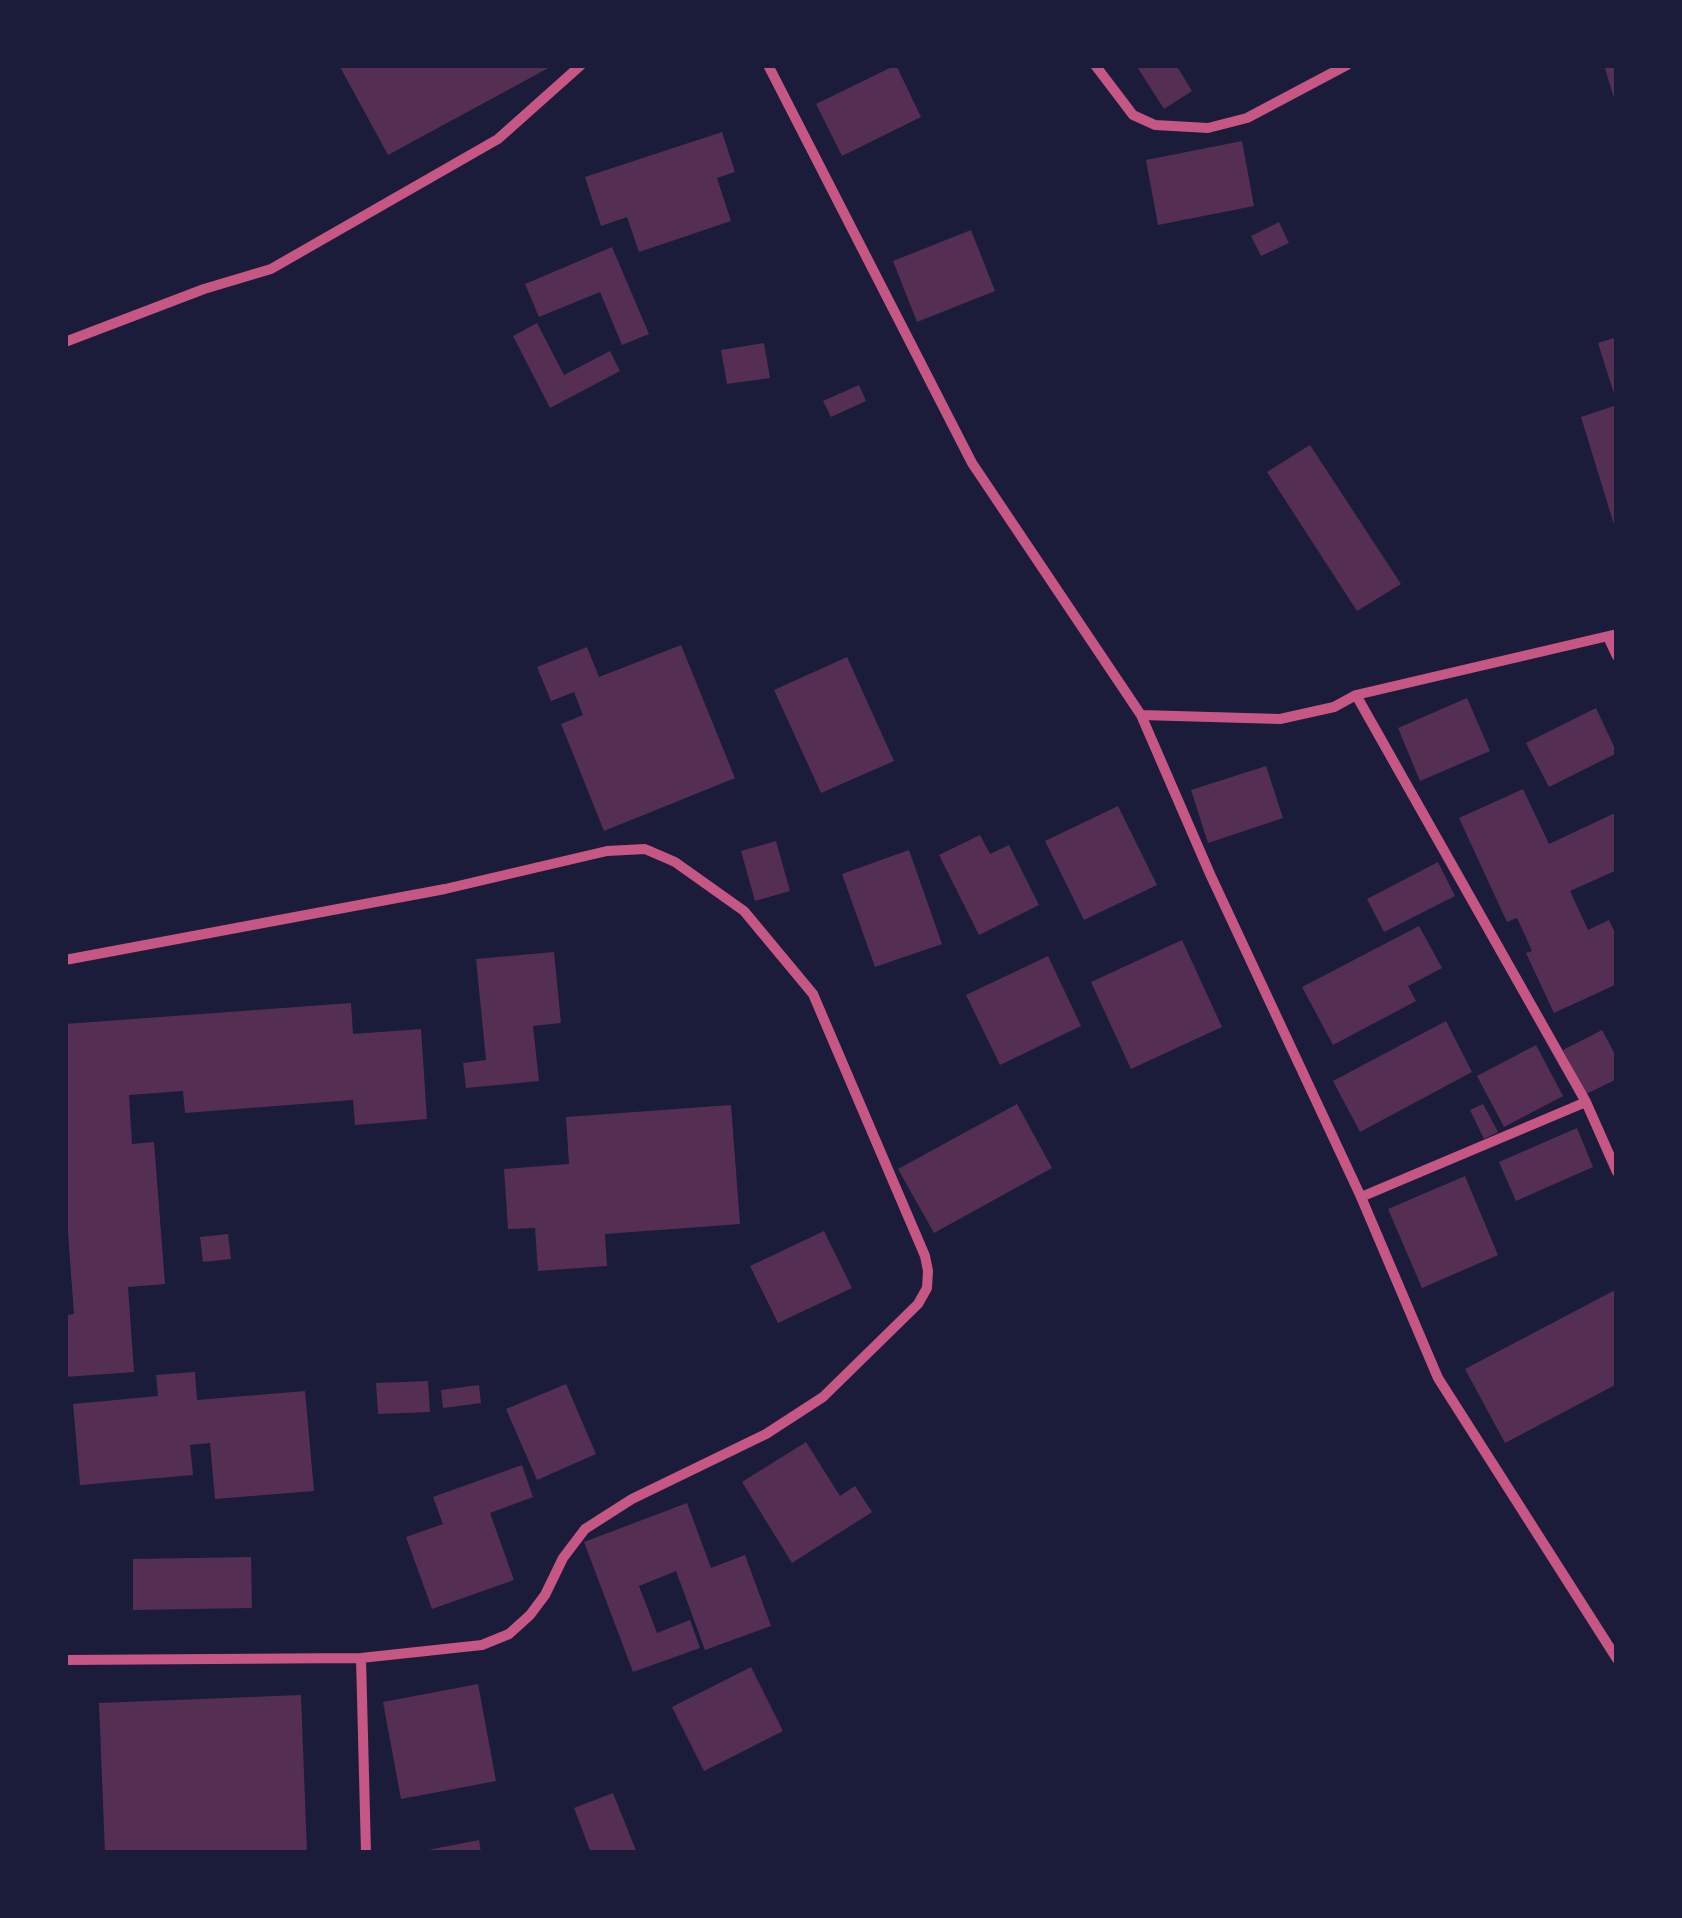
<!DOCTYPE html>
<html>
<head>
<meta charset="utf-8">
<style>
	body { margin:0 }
	#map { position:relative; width:1682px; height:1918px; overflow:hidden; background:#1b1b3a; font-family:Quicksand,sans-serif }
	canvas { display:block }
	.frame { position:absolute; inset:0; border:68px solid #1b1b3a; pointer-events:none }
</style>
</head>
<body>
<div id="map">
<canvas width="1682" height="1918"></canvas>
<div class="frame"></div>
</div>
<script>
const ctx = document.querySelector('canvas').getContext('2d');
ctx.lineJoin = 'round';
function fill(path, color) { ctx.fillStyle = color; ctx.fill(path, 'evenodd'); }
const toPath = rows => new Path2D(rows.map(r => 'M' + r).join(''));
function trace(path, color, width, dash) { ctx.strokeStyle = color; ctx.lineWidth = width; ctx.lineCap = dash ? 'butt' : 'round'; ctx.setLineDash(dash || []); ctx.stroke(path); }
fill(toPath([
	[339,65,554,65,388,155],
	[896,65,921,117,842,156,816,104],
	[1136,65,1176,65,1192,91,1164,109],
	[1604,65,1617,65,1617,105,1616,105],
	[722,132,735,172,717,178,731,221,639,252,627,217,601,226,585,177],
	[1242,141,1254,206,1158,225,1146,160],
	[1279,222,1289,243,1261,256,1251,236],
	[971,230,995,291,917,322,893,261],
	[612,247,649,334,622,345,600,292,539,317,525,284],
	[537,323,564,375,610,351,620,371,550,408,513,336],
	[1617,337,1617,400,1616,400,1598,343],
	[764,343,770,378,727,384,721,350],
	[859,385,866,401,831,417,823,401],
	[1617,405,1617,531,1616,531,1581,417],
	[1310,445,1401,584,1357,611,1267,472],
	[681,645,735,778,604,831,561,724,583,715,574,692,551,701,537,667,587,647,599,677],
	[847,657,894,761,821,793,774,690],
	[1467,698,1490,751,1420,781,1398,728],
	[1596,708,1617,753,1549,787,1526,743],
	[1266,766,1283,818,1208,843,1191,790],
	[1523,789,1549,844,1617,812,1617,870,1570,891,1588,930,1609,920,1617,937,1617,984,1554,1013,1526,953,1532,951,1517,918,1507,922,1459,818],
	[1118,806,1157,885,1084,920,1045,841],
	[980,835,990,854,1009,845,1039,905,979,935,939,855],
	[776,841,790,891,755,901,741,851],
	[909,850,942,944,875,967,842,874],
	[1438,862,1455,896,1384,932,1367,899],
	[1419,926,1442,968,1408,986,1416,1001,1333,1045,1302,987],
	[1182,940,1222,1027,1131,1069,1091,982],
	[554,952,561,1023,533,1026,539,1081,466,1088,463,1063,486,1060,476,959],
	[1048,956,1081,1026,1000,1065,966,995],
	[351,1003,353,1034,421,1029,427,1119,355,1125,353,1100,185,1113,183,1091,129,1095,132,1144,154,1142,165,1284,128,1287,134,1372,65,1377,65,1315,74,1314,65,1192,65,1024],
	[1446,1021,1472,1072,1360,1132,1333,1081],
	[1602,1030,1617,1058,1617,1079,1586,1094,1563,1050],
	[1536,1045,1563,1096,1504,1127,1477,1076],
	[1017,1104,1052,1168,934,1233,898,1169],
	[1483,1104,1498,1132,1484,1139,1470,1110],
	[731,1105,740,1224,605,1234,607,1266,538,1271,535,1228,508,1229,504,1169,569,1164,566,1117],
	[1577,1128,1593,1167,1516,1201,1499,1162],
	[1465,1176,1498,1255,1422,1288,1388,1209],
	[824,1231,852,1288,778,1323,750,1266],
	[228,1234,231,1259,203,1262,200,1237],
	[1617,1289,1617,1384,1505,1443,1465,1369],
	[195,1372,197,1400,305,1391,314,1491,215,1499,210,1443,190,1445,193,1475,80,1485,73,1404,158,1396,156,1375],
	[428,1381,430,1412,378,1414,376,1383],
	[566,1384,596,1454,537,1480,506,1409],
	[479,1385,481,1403,443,1408,441,1390],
	[806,1442,840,1496,855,1486,872,1512,792,1563,742,1482],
	[522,1465,533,1497,490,1513,514,1580,432,1609,406,1537,443,1524,433,1497],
	[687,1503,711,1568,745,1555,771,1626,705,1650,676,1571,639,1586,657,1633,690,1620,700,1648,633,1672,584,1542],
	[251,1557,252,1608,133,1610,133,1559],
	[751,1667,783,1731,704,1771,672,1707],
	[478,1684,496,1781,401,1799,383,1702],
	[301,1695,307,1853,105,1853,99,1703],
	[613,1793,637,1853,591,1853,574,1808],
	[479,1840,481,1853,423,1853,423,1851]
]), '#542f53');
trace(toPath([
	[768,65,972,463,1141,715,1210,874,1361,1197,1438,1378,1617,1659],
	[1095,65,1133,115,1155,125,1208,128,1247,118,1347,65],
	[65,342,204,289,271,269,498,139,581,65],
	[1608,637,1617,656],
	[1356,695,1586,1102,1617,1172],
	[1141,715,1280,719,1334,707,1356,695,1617,634],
	[65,960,445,889,607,851,645,849,675,862,744,911,813,994,925,1256,928,1271,927,1288,918,1304,823,1397,766,1434,632,1499,585,1529,563,1558,545,1595,530,1615,509,1634,482,1645,361,1658,65,1660],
	[1361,1197,1586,1102],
	[361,1658,366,1853]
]), '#c65784', 10);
</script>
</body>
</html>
